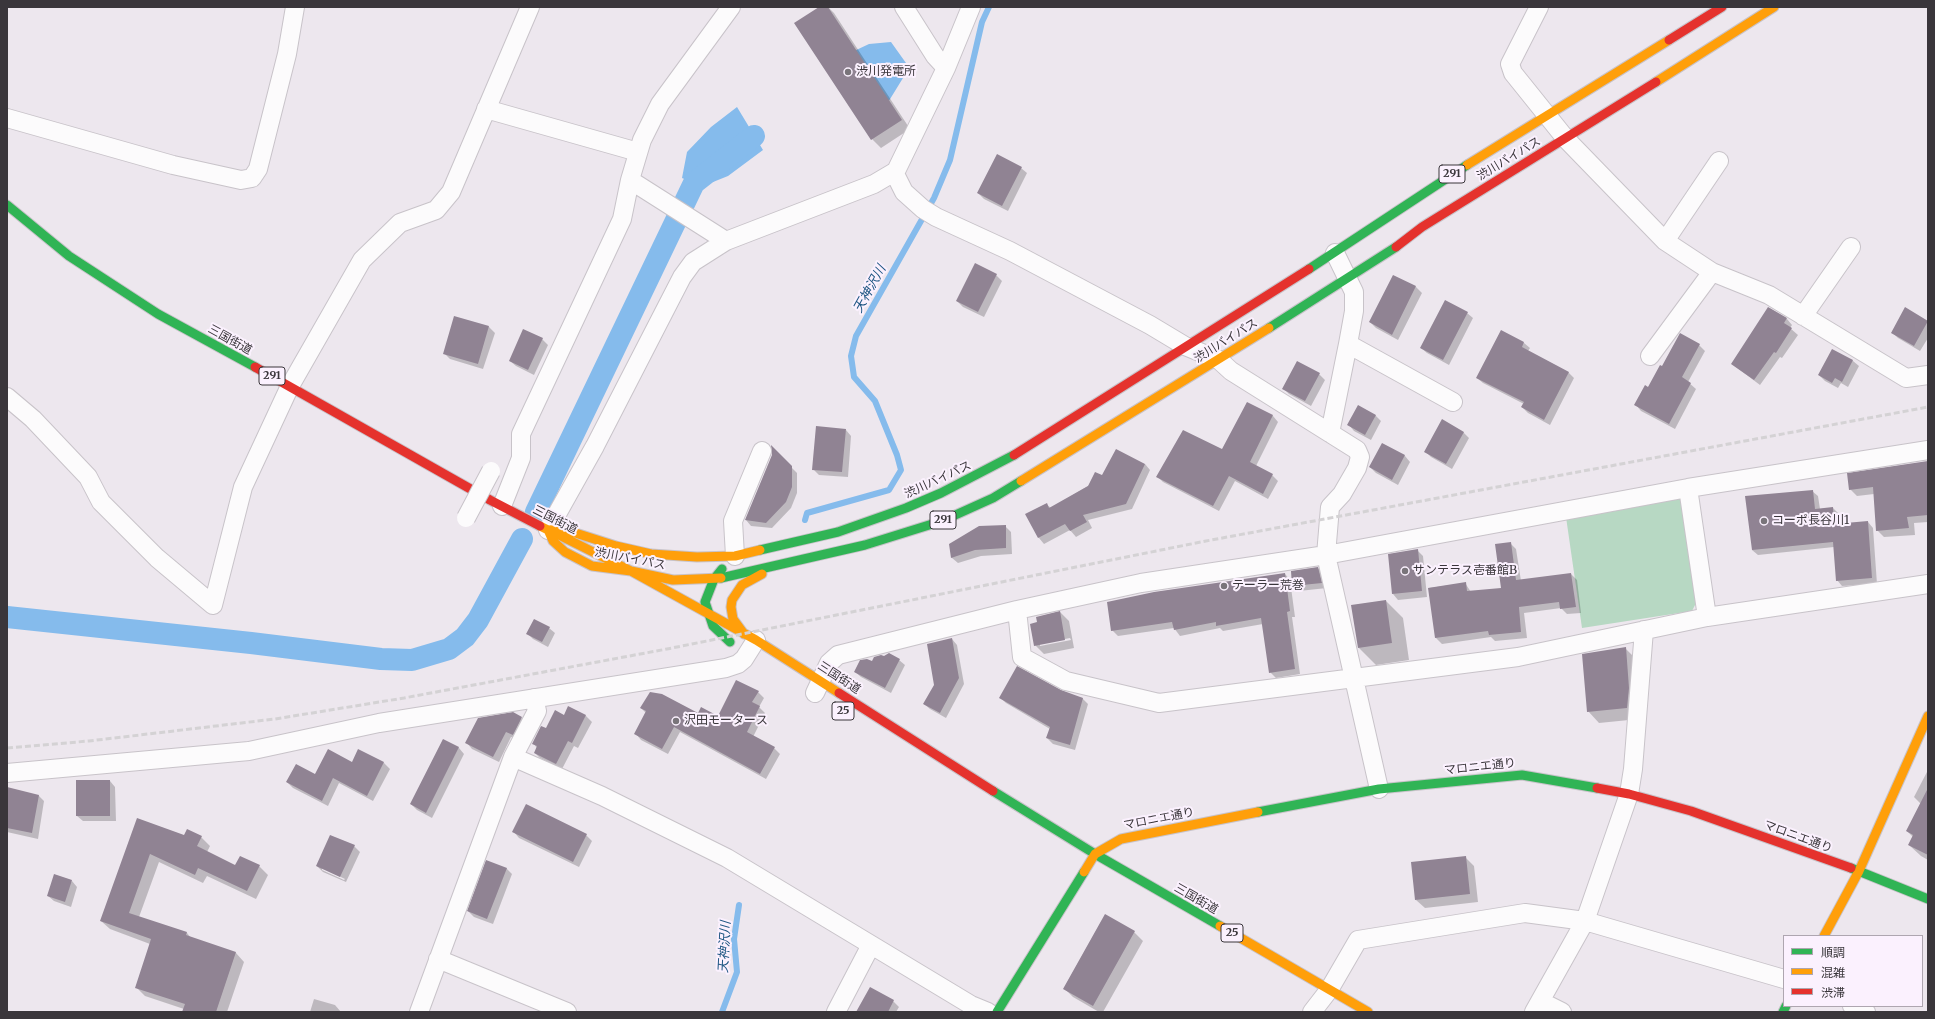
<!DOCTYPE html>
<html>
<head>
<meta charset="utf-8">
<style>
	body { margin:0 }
	#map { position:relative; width:1935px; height:1019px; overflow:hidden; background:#ede7ee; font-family:Merriweather,"Noto Sans JP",serif }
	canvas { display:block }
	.frame { position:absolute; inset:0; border:8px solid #3a363b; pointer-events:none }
	.legend { position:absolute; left:1783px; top:935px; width:140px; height:72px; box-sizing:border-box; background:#fbf1fe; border:1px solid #aea6b0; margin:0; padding:5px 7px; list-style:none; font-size:12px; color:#3a363b }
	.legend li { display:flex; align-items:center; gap:8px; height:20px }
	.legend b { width:20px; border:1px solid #aea6b0 }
</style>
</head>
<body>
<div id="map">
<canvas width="1935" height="1019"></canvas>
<div class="frame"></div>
<ul class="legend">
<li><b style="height:5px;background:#30b455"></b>順調</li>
<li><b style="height:5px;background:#ff9f0a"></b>混雑</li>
<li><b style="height:5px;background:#e5322d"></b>渋滞</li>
</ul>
</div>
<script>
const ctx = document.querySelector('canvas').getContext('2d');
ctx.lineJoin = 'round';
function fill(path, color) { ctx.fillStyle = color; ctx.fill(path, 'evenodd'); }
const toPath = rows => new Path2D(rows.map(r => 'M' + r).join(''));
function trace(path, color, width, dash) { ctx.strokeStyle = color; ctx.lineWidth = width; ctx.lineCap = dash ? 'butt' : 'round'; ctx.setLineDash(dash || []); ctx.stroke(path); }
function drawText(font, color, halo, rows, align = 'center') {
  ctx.font = font + ' Merriweather,"Noto Sans JP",serif'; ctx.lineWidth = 4; ctx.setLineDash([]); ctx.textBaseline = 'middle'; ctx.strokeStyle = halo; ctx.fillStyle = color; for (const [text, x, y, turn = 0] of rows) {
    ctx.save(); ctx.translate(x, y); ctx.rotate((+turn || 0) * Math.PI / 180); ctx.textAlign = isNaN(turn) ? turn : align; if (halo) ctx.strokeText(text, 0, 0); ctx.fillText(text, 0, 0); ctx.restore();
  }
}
fill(toPath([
	[1680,497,1697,601,1692,611,1582,628,1566,517]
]), '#b7d8c3');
fill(toPath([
	[891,42,906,63,903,78,887,104,852,52,869,44],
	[737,107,763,150,728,176,713,182,694,183,682,178,687,152,711,127]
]), '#85bbec');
fill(toPath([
	[820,7,828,7,834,13,910,129,881,148,872,139,796,23],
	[1021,168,1027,173,1008,211,984,199,978,193],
	[996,275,1002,281,984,317,963,307,957,301],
	[1394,276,1416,287,1422,293,1398,340,1376,328,1370,322],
	[1769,308,1787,319,1792,325,1790,328,1798,335,1782,358,1780,357,1760,385,1732,364],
	[1906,309,1928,322,1928,338,1920,351,1898,338,1892,332],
	[1467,313,1473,318,1449,365,1427,353,1421,348],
	[455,317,489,327,495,333,483,369,450,359,444,353],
	[1501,331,1524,343,1530,348,1528,351,1568,372,1574,378,1550,425,1528,413,1522,407,1524,404,1483,383,1477,378],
	[542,339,548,345,534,375,516,366,510,361],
	[1699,345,1705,351,1688,382,1696,389,1675,429,1641,411,1636,405,1662,367],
	[1833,350,1853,361,1859,366,1848,387,1841,383,1838,388,1825,381,1819,375],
	[1319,374,1325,380,1311,406,1289,394,1283,388],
	[1247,403,1273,416,1278,422,1256,466,1272,475,1278,481,1268,499,1235,481,1219,511,1163,482,1158,477,1223,451],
	[1375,415,1381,421,1371,440,1354,431,1349,425],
	[846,430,851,436,848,477,819,475,813,469],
	[1463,432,1469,438,1452,469,1431,457,1425,451],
	[1383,444,1405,456,1410,462,1398,485,1376,473,1370,467],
	[772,448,797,473,797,493,791,508,772,528,751,526,746,520,773,455],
	[1928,462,1928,522,1914,523,1915,535,1884,537,1877,530,1874,494,1857,496,1850,489],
	[1145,464,1150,470,1132,509,1088,520,1092,528,1076,537,1070,530,1044,544,1039,538,1027,514,1046,504,1051,508,1103,477],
	[1812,491,1818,496,1820,509,1833,508,1839,514,1839,524,1868,522,1873,528,1877,584,1842,586,1837,580,1834,547,1758,555,1752,550],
	[1005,526,1011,532,1012,554,981,556,958,563,952,558,950,544],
	[1510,543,1516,549,1521,581,1571,574,1577,580,1581,613,1567,614,1561,608,1524,613,1527,638,1495,641,1491,637,1442,644,1436,638,1429,588,1465,583,1471,592,1502,589],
	[1417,550,1423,556,1427,597,1398,600,1393,594],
	[1318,568,1323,574,1327,588,1299,591,1293,585],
	[1285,574,1290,580,1295,617,1292,617,1300,674,1276,678,1270,672,1263,624,1223,631,1220,628,1180,636,1174,628,1118,636,1112,630],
	[1386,601,1403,618,1409,660,1376,665,1359,648],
	[1060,612,1069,621,1074,648,1044,654,1035,645,1038,623],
	[1070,638,1071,640,1040,646,1040,644],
	[549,628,555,633,548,647,533,639,528,634],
	[952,639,957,645,964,684,946,718,930,709,924,704,935,685],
	[1625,648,1637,660,1639,719,1599,723,1588,711],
	[899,660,905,665,891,693,861,677,855,672,872,663],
	[758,692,764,698,759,707,765,713,753,737,774,748,780,754,766,779,680,732,668,754,641,740,636,734,646,713,641,708,718,718],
	[1068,694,1082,698,1088,704,1075,750,1053,744,1047,738,1050,729,1006,703,1000,697],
	[569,707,586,716,592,722,578,748,574,746,562,769,540,758,535,753,537,748,533,743,547,729,564,716],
	[522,718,527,723,519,740,511,737,499,762,472,749,467,743],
	[443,740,459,748,464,754,432,818,417,810,411,804],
	[359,751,384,763,390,769,373,801,339,783,328,806,293,788,287,782,353,763],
	[1928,770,1928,860,1921,856,1909,845,1913,837,1907,831,1921,804,1914,797],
	[110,781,115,787,116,821,83,821,77,816],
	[7,788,39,796,44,801,38,839,7,832],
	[527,805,586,835,592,841,579,867,519,838,514,832],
	[138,819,185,836,201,837,210,846,207,852,236,867,259,866,268,875,256,899,207,876,203,883,159,862,139,917,187,933,191,938,236,953,244,962,227,1012,183,1012,184,1009,145,996,136,987,150,944,110,929,101,921],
	[354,846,360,852,346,882,323,872,317,866],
	[322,868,345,879,344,880,322,870],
	[1465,857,1474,866,1478,902,1425,908,1416,900],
	[506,868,512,874,493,924,474,917,468,911],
	[72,881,77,887,71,907,54,901,48,896],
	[1105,915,1134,932,1143,941,1103,1012,1099,1012,1073,997,1064,988],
	[314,999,335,1005,341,1012,310,1012],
	[893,1001,899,1007,896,1012,857,1012]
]), '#0003');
trace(toPath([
	[805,520,807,513,889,490,901,470,897,455,875,401,854,377,851,356,856,336,934,198,950,160,982,22,989,7],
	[722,1012,737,972,734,939,739,905]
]), '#85bbec', 6);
trace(toPath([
	[536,512,694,183,754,136],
	[7,617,251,643,381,659,412,660,449,649,465,637,478,620,522,539]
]), '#85bbec', 22);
fill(toPath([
	[819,7,828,7,902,120,871,140,794,23],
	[997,154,1022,167,1002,206,977,193],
	[975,263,997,274,978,312,956,301],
	[1393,275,1416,286,1392,335,1369,322],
	[1445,300,1468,312,1443,360,1420,348],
	[1768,307,1787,318,1784,323,1792,328,1776,353,1774,352,1754,380,1731,364],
	[1905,307,1928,321,1914,346,1891,333],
	[454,316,489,326,478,364,443,354],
	[523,329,543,338,528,370,509,361],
	[1501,330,1524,342,1522,347,1569,372,1544,420,1521,407,1524,402,1476,378],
	[1680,333,1700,344,1682,377,1691,383,1669,424,1634,405,1645,385,1648,387,1660,365,1662,366],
	[1832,349,1853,360,1842,382,1835,378,1832,383,1818,375],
	[1297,361,1320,373,1305,401,1282,389],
	[1247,402,1273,415,1250,462,1273,474,1263,494,1229,476,1213,506,1156,477,1183,430,1222,449],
	[1358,405,1376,415,1365,435,1347,425],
	[1442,419,1464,432,1446,464,1424,452],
	[816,426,846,429,842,472,812,470],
	[1382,443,1405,455,1392,480,1369,467],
	[771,445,792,466,792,487,786,502,766,523,745,520,772,455],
	[1116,449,1145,464,1126,504,1083,515,1087,522,1070,531,1065,524,1038,538,1025,514,1047,503,1049,508,1088,486,1095,472,1102,475],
	[1928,461,1928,515,1907,517,1909,528,1876,531,1873,487,1849,490,1847,473],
	[1813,490,1815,509,1833,507,1834,524,1868,521,1872,578,1836,581,1833,542,1752,550,1745,496],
	[1006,525,1006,548,975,550,951,558,949,544,979,526],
	[1511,542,1516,580,1571,573,1576,607,1560,609,1559,602,1519,607,1521,632,1489,635,1488,631,1435,638,1428,588,1466,582,1467,591,1501,588,1495,544],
	[1418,549,1422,591,1392,594,1388,554],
	[1318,567,1322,583,1292,586,1291,571],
	[1285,573,1290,611,1287,612,1295,669,1269,673,1261,618,1216,626,1216,622,1174,630,1172,622,1111,631,1107,602,1154,592],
	[1386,600,1392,643,1358,648,1351,605],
	[1060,611,1065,640,1034,646,1030,624,1037,622,1036,617],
	[534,619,550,627,542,642,526,634],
	[952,638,959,678,940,713,923,704,934,685,927,644],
	[1626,647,1629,688,1627,708,1587,712,1582,654],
	[889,653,900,659,885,688,854,672,860,660,867,659,872,661,874,657,881,655,884,656],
	[1017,666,1061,690,1083,698,1070,745,1046,738,1050,727,999,698],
	[736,680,759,691,752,702,760,706,747,732,775,747,760,774,674,727,662,749,634,734,646,711,640,708,650,692,662,694,698,713,701,707,718,716],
	[568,706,586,715,572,743,568,741,556,764,534,753,537,746,532,744,541,726,546,728,555,710,564,715],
	[513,712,522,717,513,735,506,732,493,757,465,743,478,718],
	[443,739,459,747,426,813,410,804],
	[328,749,352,762,358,749,384,762,367,796,333,778,322,801,286,782,296,764,315,774],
	[76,780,110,780,110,816,76,816],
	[7,787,39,795,32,833,7,828],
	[1928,788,1928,855,1908,845,1913,835,1906,831],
	[526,804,587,834,573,862,512,832],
	[137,818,184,835,187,829,202,836,197,846,235,865,240,856,260,865,247,891,198,868,195,875,150,854,129,913,187,932,186,935,236,952,216,1012,182,1012,185,1004,135,988,151,939,100,921],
	[330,835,355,845,340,877,316,866],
	[1466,856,1470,894,1415,900,1411,862],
	[486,860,507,868,487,919,467,911],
	[54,874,72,880,65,902,47,896],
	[1105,914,1135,931,1093,1006,1063,989],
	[870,987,894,1000,888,1012,856,1012]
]), '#908393');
const street = toPath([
	[904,7,935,56,946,68],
	[1539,7,1510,64,1513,73,1566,139,1665,241,1712,272,1769,295,1906,378,1928,375],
	[486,109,638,152],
	[7,118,173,165,241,180,252,178,258,169,287,54,295,7],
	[894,172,904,192,923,209,936,217,1010,251,1150,325,1185,346,1219,360,1231,371,1357,450,1360,457,1357,468,1342,494,1330,507,1326,555,1379,789],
	[726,241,630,180,642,140,660,104,731,7],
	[1665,241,1719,161],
	[1335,253,1354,292,1354,311,1348,344,1453,402],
	[1803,316,1851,247],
	[1650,356,1712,272],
	[7,397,33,419,88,477,101,502,157,558,213,605,243,487,290,386,362,260,400,223,436,210,451,192,530,7],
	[1330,433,1348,344],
	[1688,488,1707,617],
	[502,506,521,458,521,434,622,219,630,180],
	[548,530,595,446,682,277,693,262,726,241,874,184,896,171,946,68,971,7],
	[735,556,733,521,762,451],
	[1017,610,1022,657,1066,681,1159,703,1518,657,1707,617,1928,584],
	[815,693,829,663,838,655,1017,610,1141,583,1326,555,1688,488,1928,450],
	[513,757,602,796,727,858,971,1005,988,1012],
	[7,773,249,751,379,723,726,668,738,664,744,659,756,640],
	[438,959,567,1012],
	[1540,1001,1562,1012],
	[1852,1006,1866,1012],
	[419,1012,513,757,537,711,534,698],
	[836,1012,871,945],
	[1312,1012,1329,990,1358,940,1525,913,1585,921,1784,979],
	[1534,1012,1585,921,1629,794,1633,769,1644,630]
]);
const fast = toPath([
	[7,205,69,256,158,314,255,367],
	[1309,269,1467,165],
	[1269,328,1396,247],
	[760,550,838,532,906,508,941,493,1014,455],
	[722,569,714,579,705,602,713,626,730,642],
	[721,578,865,545,942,521,993,498,1021,481],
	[993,791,1095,854,1220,926],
	[1258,812,1379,789,1522,775,1597,788],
	[1851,868,1928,899],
	[997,1012,1084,872],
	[1783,1012,1786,1006]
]);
const slow = toPath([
	[1656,82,1774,7],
	[1467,165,1669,40],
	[1021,481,1269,328],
	[540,526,548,530,563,529,616,546,651,554,697,557,735,556,760,550],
	[548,530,553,541,565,552,592,566,631,571,673,580,721,578],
	[555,533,631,571,756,640,839,693],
	[744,634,733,619,731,607,732,600,742,585,762,574],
	[1084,872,1095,854,1121,839,1258,812],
	[1220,926,1368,1012],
	[1824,936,1859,871,1928,716]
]);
const jam = toPath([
	[1669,40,1722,7],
	[1396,247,1422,227,1656,82],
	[255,367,490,500,540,526],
	[1014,455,1309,269],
	[839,693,993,791],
	[1597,788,1629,794,1691,811,1851,868]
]);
trace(street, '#c8c3c9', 20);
trace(fast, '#c8c3c9', 11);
trace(slow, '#c8c3c9', 11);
trace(jam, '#c8c3c9', 11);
trace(street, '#fcfbfc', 18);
trace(fast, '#30b455', 9);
trace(slow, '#ff9f0a', 9);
trace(jam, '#e5322d', 9);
trace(toPath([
	[7,748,89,741,275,719,404,698,667,649,1206,541,1928,407]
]), '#d4d2d4', 3, [6, 3]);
const streetBridge = toPath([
	[466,518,491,471]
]);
trace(streetBridge, '#c8c3c9', 20, []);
trace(streetBridge, '#fcfbfc', 18);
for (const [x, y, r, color] of [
	[848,72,4,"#79747a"],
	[1764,521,4,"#79747a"],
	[1405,571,4,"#79747a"],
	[1224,586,4,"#79747a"],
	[676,721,4,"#79747a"]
]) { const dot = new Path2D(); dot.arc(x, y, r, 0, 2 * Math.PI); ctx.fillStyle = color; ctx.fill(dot); trace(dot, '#fbf1fe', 1.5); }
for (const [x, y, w] of [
	[1452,174,26],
	[272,376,26],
	[943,520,26],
	[843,711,22],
	[1232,933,22]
]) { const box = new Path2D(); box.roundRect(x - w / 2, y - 9, w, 18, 3); ctx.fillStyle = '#fbf1fe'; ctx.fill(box); trace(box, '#3a363b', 1); }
drawText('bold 11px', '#3a363b', null, [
	["291",1452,174],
	["291",272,376],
	["291",943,520],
	["25",843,711],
	["25",1232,933]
]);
drawText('12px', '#3a363b', '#fbf1fe', [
	["渋川発電所",856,72],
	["コーポ長谷川1",1772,521],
	["サンテラス壱番館B",1413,571],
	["テーラー荒巻",1232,586],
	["沢田モータース",684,721]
], 'left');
drawText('12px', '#3a363b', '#fbf1fe', [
	["渋川バイパス",1509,159,-31],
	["三国街道",230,340,29],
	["渋川バイパス",1226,341,-32],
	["渋川バイパス",938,480,-25],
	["三国街道",555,520,27],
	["渋川バイパス",630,559,11],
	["三国街道",839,678,33],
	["マロニエ通り",1480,767,-6],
	["マロニエ通り",1159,819,-11],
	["マロニエ通り",1798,837,20],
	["三国街道",1196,899,30]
]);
drawText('italic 13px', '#1d5582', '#fbf1fe', [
	["天神沢川",870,289,-61],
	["天神沢川",725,947,-87]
]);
</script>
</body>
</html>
